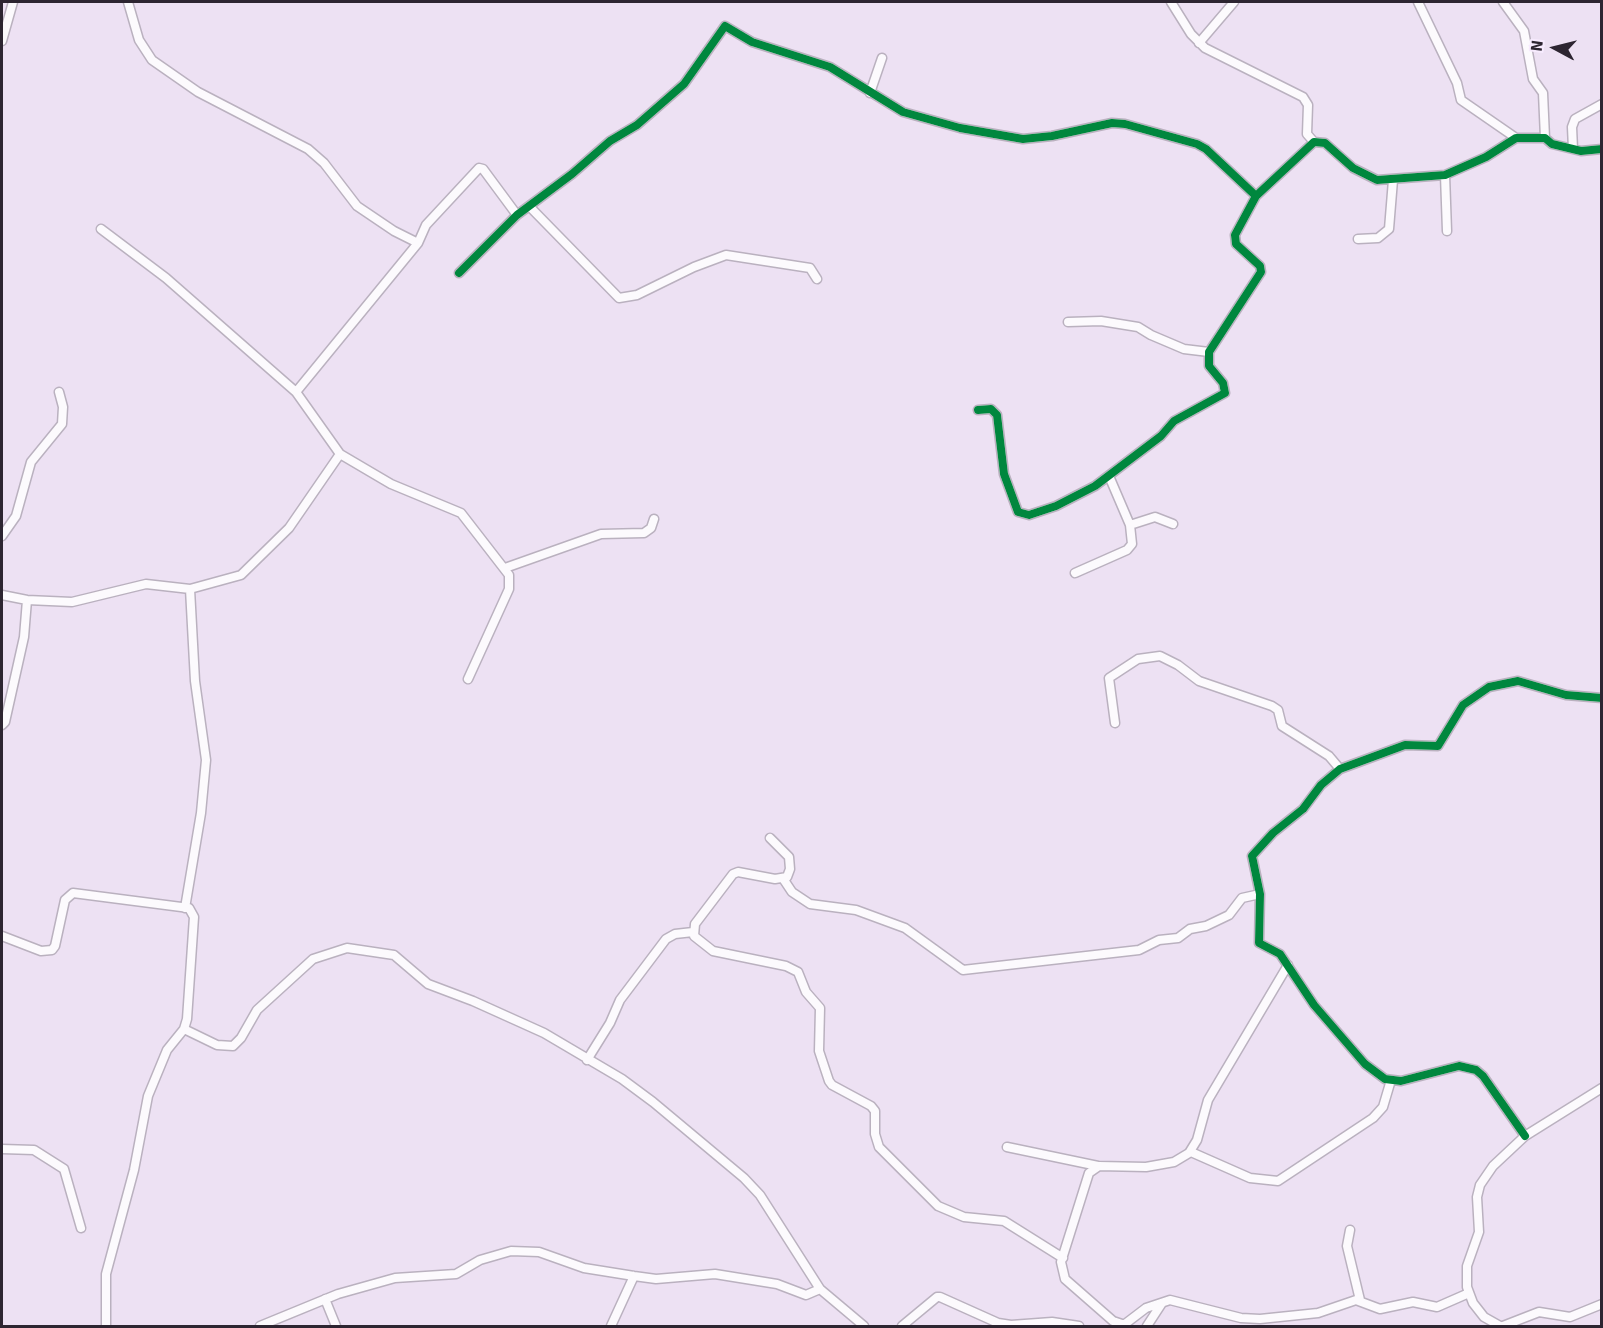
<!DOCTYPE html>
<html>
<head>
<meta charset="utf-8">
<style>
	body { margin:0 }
	#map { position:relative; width:1603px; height:1328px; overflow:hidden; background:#ede1f3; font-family:Signika,sans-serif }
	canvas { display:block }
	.frame { position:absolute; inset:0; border:3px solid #2d2531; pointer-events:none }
	.north { position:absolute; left:1525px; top:18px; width:60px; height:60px; -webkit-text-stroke:4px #f7ebfe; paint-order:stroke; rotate:277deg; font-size:16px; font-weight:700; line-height:24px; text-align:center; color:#2d2531 }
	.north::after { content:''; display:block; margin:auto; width:21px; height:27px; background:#2d2531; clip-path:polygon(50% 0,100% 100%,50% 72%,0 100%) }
</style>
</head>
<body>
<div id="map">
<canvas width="1603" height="1328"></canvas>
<div class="frame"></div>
<div class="north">N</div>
</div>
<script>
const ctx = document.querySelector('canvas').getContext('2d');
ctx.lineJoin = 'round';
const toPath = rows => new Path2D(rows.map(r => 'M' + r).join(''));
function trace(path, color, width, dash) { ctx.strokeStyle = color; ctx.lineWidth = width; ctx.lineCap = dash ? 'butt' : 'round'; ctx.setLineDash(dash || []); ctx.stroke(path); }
const street = toPath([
	[128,2,139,40,152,60,198,92,308,149,324,163,357,206,394,231,418,243],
	[1171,2,1191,34,1205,48,1303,97,1308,105,1307,134,1314,142],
	[1418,2,1457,83,1461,100,1516,138],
	[1503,2,1524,31,1533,79,1543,93,1545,138],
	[2,41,13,2],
	[1199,43,1234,2],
	[870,93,882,58],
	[1573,149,1572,127,1575,119,1602,104],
	[1445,175,1447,231],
	[530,207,619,298,637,295,694,267,726,255,810,268,817,279],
	[101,229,166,278,296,392],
	[1358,239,1378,238,1389,229,1393,180],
	[459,273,517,215,572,174,610,141,637,125,684,84,725,26,752,42,830,67,903,112,960,128,1023,139,1052,136,1112,123,1125,124,1197,144,1206,149,1256,196],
	[1068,322,1101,321,1138,327,1151,335,1184,349,1209,352],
	[978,410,991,409,997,415,1004,474,1018,512,1029,515,1056,506,1095,486,1161,436,1174,421,1225,393,1223,383,1209,366,1209,352,1261,272,1260,266,1236,244,1235,235,1256,196,1314,142,1325,143,1353,168,1377,180,1445,175,1486,157,1516,138,1545,138,1552,144,1581,151,1602,149],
	[340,454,391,484,461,513,509,575,509,589,468,679],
	[1130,525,1155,517,1173,524],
	[2,536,16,516,31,462,62,424,63,407,59,392],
	[505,568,601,534,644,533,651,528,654,519],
	[1075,573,1127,550,1132,544,1130,525,1109,476],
	[2,595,27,600,72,602,146,584,190,589,241,575,289,528,340,454,296,392,418,243,426,225,479,168,483,169,517,215],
	[1115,723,1109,678,1138,659,1160,656,1178,665,1199,681,1272,706,1278,710,1282,726,1329,756,1340,769],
	[2,725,5,722,24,637,27,600],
	[770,838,789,857,790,869,787,877,775,879,738,872,733,874,695,924,694,936,713,951,786,966,798,972,806,992,820,1008,819,1051,829,1081,832,1085,871,1106,875,1111,875,1134,879,1147,938,1206,964,1217,1004,1221,1063,1258],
	[784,880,792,892,810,904,856,910,905,928,963,970,1139,950,1159,940,1178,938,1190,929,1206,926,1229,915,1242,898,1260,894],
	[185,908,201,813,206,760,195,681,190,589],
	[2,936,41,951,52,950,55,946,65,900,73,893,189,908,194,917,187,1019,184,1029,167,1050,148,1096,134,1170,106,1274,106,1326],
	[1288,965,1208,1100,1197,1140,1189,1153,1174,1162,1146,1167,1099,1166,1089,1173,1061,1262,1065,1279,1113,1321,1122,1324,1125,1324,1146,1308,1170,1300,1241,1318,1260,1319,1318,1313,1356,1300,1380,1309,1413,1302,1437,1307,1469,1293],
	[184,1029,217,1045,233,1046,241,1038,257,1010,313,959,347,948,394,955,428,984,473,1001,544,1033,622,1079,653,1102,744,1178,760,1195,820,1289,864,1326],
	[587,1060,610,1023,620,1000,666,939,675,934,693,932],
	[1525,1136,1483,1076,1476,1070,1459,1066,1401,1081,1385,1079,1365,1064,1314,1005,1280,954,1259,943,1260,894,1252,856,1273,833,1303,809,1321,785,1340,769,1405,745,1438,746,1463,705,1489,687,1518,681,1566,695,1602,698],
	[1007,1147,1098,1166],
	[2,1149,34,1150,64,1169,81,1228],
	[1191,1152,1250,1178,1278,1181,1373,1118,1383,1107,1391,1080],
	[1350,1230,1347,1246,1360,1300],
	[325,1299,336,1326],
	[260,1326,338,1294,395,1278,456,1274,480,1260,511,1251,539,1252,584,1268,634,1276,656,1279,715,1274,777,1284,806,1295,820,1289],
	[611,1326,634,1276],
	[902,1326,937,1297,940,1297,998,1323,1011,1325,1052,1322,1079,1326],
	[1147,1326,1162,1303],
	[1500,1326,1484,1317,1473,1303,1467,1287,1467,1266,1479,1232,1477,1197,1480,1185,1493,1166,1525,1136,1602,1088],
	[1503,1326,1539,1312,1570,1317,1602,1304]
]);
trace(street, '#bab1bf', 11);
trace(street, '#fcfafd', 8);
trace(toPath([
	[459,273,517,215,572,174,610,141,637,125,684,84,725,26,752,42,830,67,903,112,960,128,1023,139,1052,136,1112,123,1125,124,1197,144,1206,149,1256,196],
	[978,410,991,409,997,415,1004,474,1018,512,1029,515,1056,506,1095,486,1161,436,1174,421,1225,393,1223,383,1209,366,1209,352,1261,272,1260,266,1236,244,1235,235,1256,196,1314,142,1325,143,1353,168,1377,180,1445,175,1486,157,1516,138,1545,138,1552,144,1581,151,1602,149],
	[1525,1136,1483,1076,1476,1070,1459,1066,1401,1081,1385,1079,1365,1064,1314,1005,1280,954,1259,943,1260,894,1252,856,1273,833,1303,809,1321,785,1340,769,1405,745,1438,746,1463,705,1489,687,1518,681,1566,695,1602,698]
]), '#00873e', 8);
</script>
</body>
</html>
